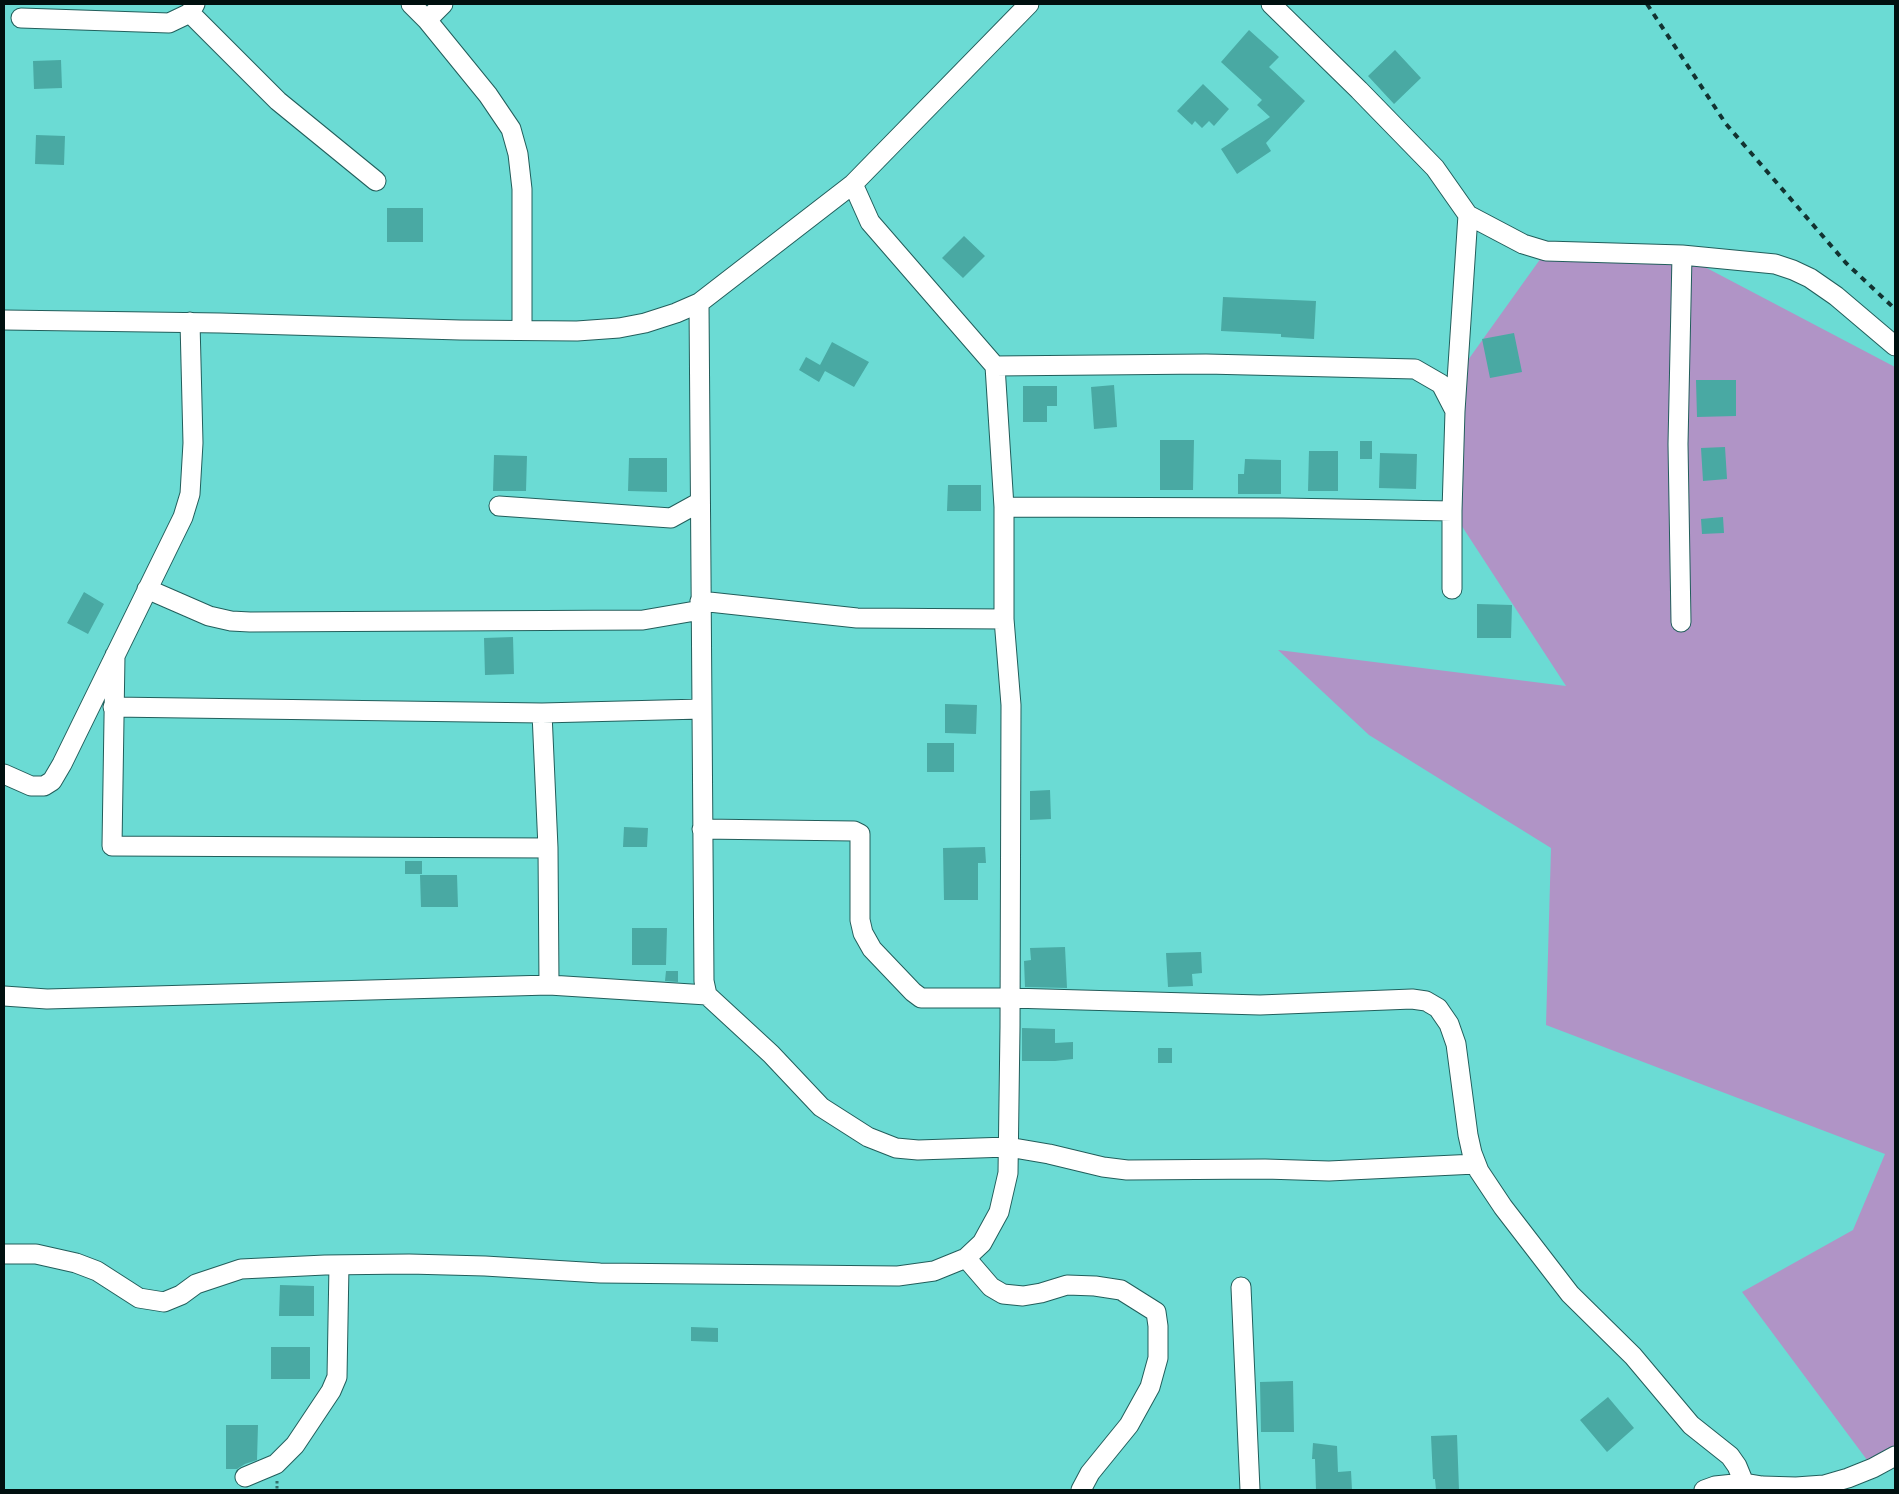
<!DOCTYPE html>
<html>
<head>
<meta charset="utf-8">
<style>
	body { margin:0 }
	#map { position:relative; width:1899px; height:1494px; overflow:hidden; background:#6bdbd4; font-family:"Work Sans",sans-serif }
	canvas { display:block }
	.frame { position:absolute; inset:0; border:5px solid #00100f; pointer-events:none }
</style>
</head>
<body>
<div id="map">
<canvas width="1899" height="1494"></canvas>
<div class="frame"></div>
</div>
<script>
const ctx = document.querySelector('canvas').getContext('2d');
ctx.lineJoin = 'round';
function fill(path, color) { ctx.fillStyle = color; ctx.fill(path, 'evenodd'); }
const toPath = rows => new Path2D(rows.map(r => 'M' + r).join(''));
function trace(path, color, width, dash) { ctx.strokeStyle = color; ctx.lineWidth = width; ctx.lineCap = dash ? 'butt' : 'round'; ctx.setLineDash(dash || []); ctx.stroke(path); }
fill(toPath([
	[1546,251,1682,255,1895,367,1895,1458,1873,1468,1742,1292,1853,1230,1885,1154,1546,1025,1551,848,1369,735,1278,650,1566,686,1452,511,1458,374]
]), '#b094c6');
fill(toPath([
	[1249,30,1279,57,1269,67,1305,101,1266,143,1271,151,1237,174,1221,149,1270,117,1257,105,1262,100,1221,62],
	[1395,50,1421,78,1394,104,1368,76],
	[61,60,62,88,34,89,33,61],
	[1203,84,1229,109,1214,126,1209,121,1202,128,1195,121,1192,125,1177,111],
	[36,135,65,136,64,165,35,164],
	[387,208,423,208,423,242,387,242],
	[964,236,985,256,963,278,942,258],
	[1223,297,1316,301,1314,339,1281,337,1281,334,1221,331],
	[1514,333,1522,372,1490,378,1482,339],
	[832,342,869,362,854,387,825,371,819,382,799,370,806,357,820,365],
	[1696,380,1736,380,1736,416,1697,417],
	[1114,385,1117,427,1094,429,1091,387],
	[1023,386,1057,386,1057,406,1047,406,1047,422,1023,422],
	[1160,440,1194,440,1193,490,1160,490],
	[1360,441,1372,441,1372,459,1360,459],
	[1725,447,1727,479,1703,481,1701,448],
	[1309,451,1338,451,1338,491,1308,491],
	[1380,453,1417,454,1416,489,1379,488],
	[494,455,527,456,526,491,493,491],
	[629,458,667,458,667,492,628,491],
	[1245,459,1281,460,1281,494,1238,494,1238,474,1244,474],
	[948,485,981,485,981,511,947,511],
	[1723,517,1724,533,1702,534,1701,519],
	[84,592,104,604,88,634,67,623],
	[1477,604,1512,605,1511,638,1477,638],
	[513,637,514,674,485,675,484,638],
	[945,704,977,705,976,734,945,733],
	[927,743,954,743,954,772,927,772],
	[1050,790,1051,819,1030,820,1030,791],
	[624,827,648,828,647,847,623,847],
	[985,847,986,863,978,863,978,900,944,900,943,848],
	[405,861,422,861,422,874,405,874],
	[420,875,457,875,458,907,421,907],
	[632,928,667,928,666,965,632,965],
	[1065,947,1067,988,1025,987,1024,961,1031,960,1030,948],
	[1201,952,1202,973,1192,974,1193,986,1168,987,1166,953],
	[666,971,678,971,678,982,665,981],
	[1022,1028,1055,1029,1055,1043,1073,1042,1073,1059,1055,1061,1022,1061],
	[1158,1048,1172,1048,1172,1063,1158,1063],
	[280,1285,314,1286,314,1316,279,1316],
	[691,1327,718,1328,718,1342,691,1341],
	[271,1347,310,1347,310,1379,271,1379],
	[1293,1381,1294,1432,1261,1432,1260,1382],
	[1608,1397,1634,1428,1607,1452,1580,1420],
	[226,1425,258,1425,257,1460,245,1464,237,1469,226,1469],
	[1457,1435,1459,1490,1436,1490,1435,1479,1433,1479,1431,1436],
	[1313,1443,1337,1446,1338,1472,1351,1471,1352,1490,1316,1490,1315,1459,1312,1459]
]), '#49a9a3');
const minor = toPath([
	[411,4,427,20,443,4],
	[1271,4,1359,90,1435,168,1468,215,1523,244,1546,251,1682,255,1678,444,1681,622],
	[190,13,278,101,376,181],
	[21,18,169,23,190,13,195,4],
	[427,20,488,95,511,129,518,154,522,189,522,330],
	[1682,255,1775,264,1793,270,1810,278,1836,296,1895,346],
	[699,303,704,981,707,995,771,1054,821,1107,868,1137,896,1148,918,1150,1008,1147,1049,1154,1103,1167,1127,1170,1265,1169,1329,1171,1476,1164],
	[4,320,220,323,460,330,577,331,619,328,645,323,676,313,699,303,853,184],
	[995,366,1206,364,1415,369,1441,384,1455,411],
	[499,506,671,518,700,502],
	[1004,507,1283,508,1452,511,1455,411,1468,215],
	[147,589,209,616,231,621,250,622,643,620,701,610],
	[1452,589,1452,511],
	[700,601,857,618,1004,619],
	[115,655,112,846,548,848],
	[113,707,542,713,702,709],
	[542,713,548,848,549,985],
	[4,774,31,786,44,786,52,781,62,764,183,517,190,494,193,443,190,322],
	[702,829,854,831,860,834,860,920,863,933,872,949,913,992,921,998,1010,998,1260,1005,1412,999,1426,1001,1438,1008,1449,1024,1456,1044,1468,1135,1472,1153,1479,1171,1503,1207,1570,1294,1633,1356,1691,1425,1730,1456,1737,1466,1744,1483],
	[4,996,47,999,549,985,707,995],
	[4,1254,36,1254,76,1263,97,1271,139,1298,164,1302,181,1295,196,1284,241,1269,325,1265,409,1264,485,1266,600,1273,898,1276,934,1271,966,1258,982,1243,999,1212,1008,1173,1010,1027,1011,705,1004,619,1004,507,995,366,870,222,853,184,1029,4],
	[966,1258,991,1287,1003,1294,1023,1296,1041,1293,1067,1285,1095,1286,1121,1290,1156,1312,1158,1326,1158,1358,1150,1387,1129,1425,1090,1473,1081,1490],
	[1241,1287,1250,1490],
	[245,1477,276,1464,295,1445,331,1391,337,1377,339,1265],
	[1704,1490,1715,1486,1744,1483,1762,1486,1796,1487,1824,1485,1848,1478,1873,1468,1895,1456]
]);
trace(minor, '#225e5b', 21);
trace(toPath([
	[277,1481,277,1490]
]), '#326f6b', 3, [2.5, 2.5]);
trace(minor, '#fff', 19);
trace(toPath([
	[1647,4,1726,124,1846,263,1895,309]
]), '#123331', 4, [6, 6]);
</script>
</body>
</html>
